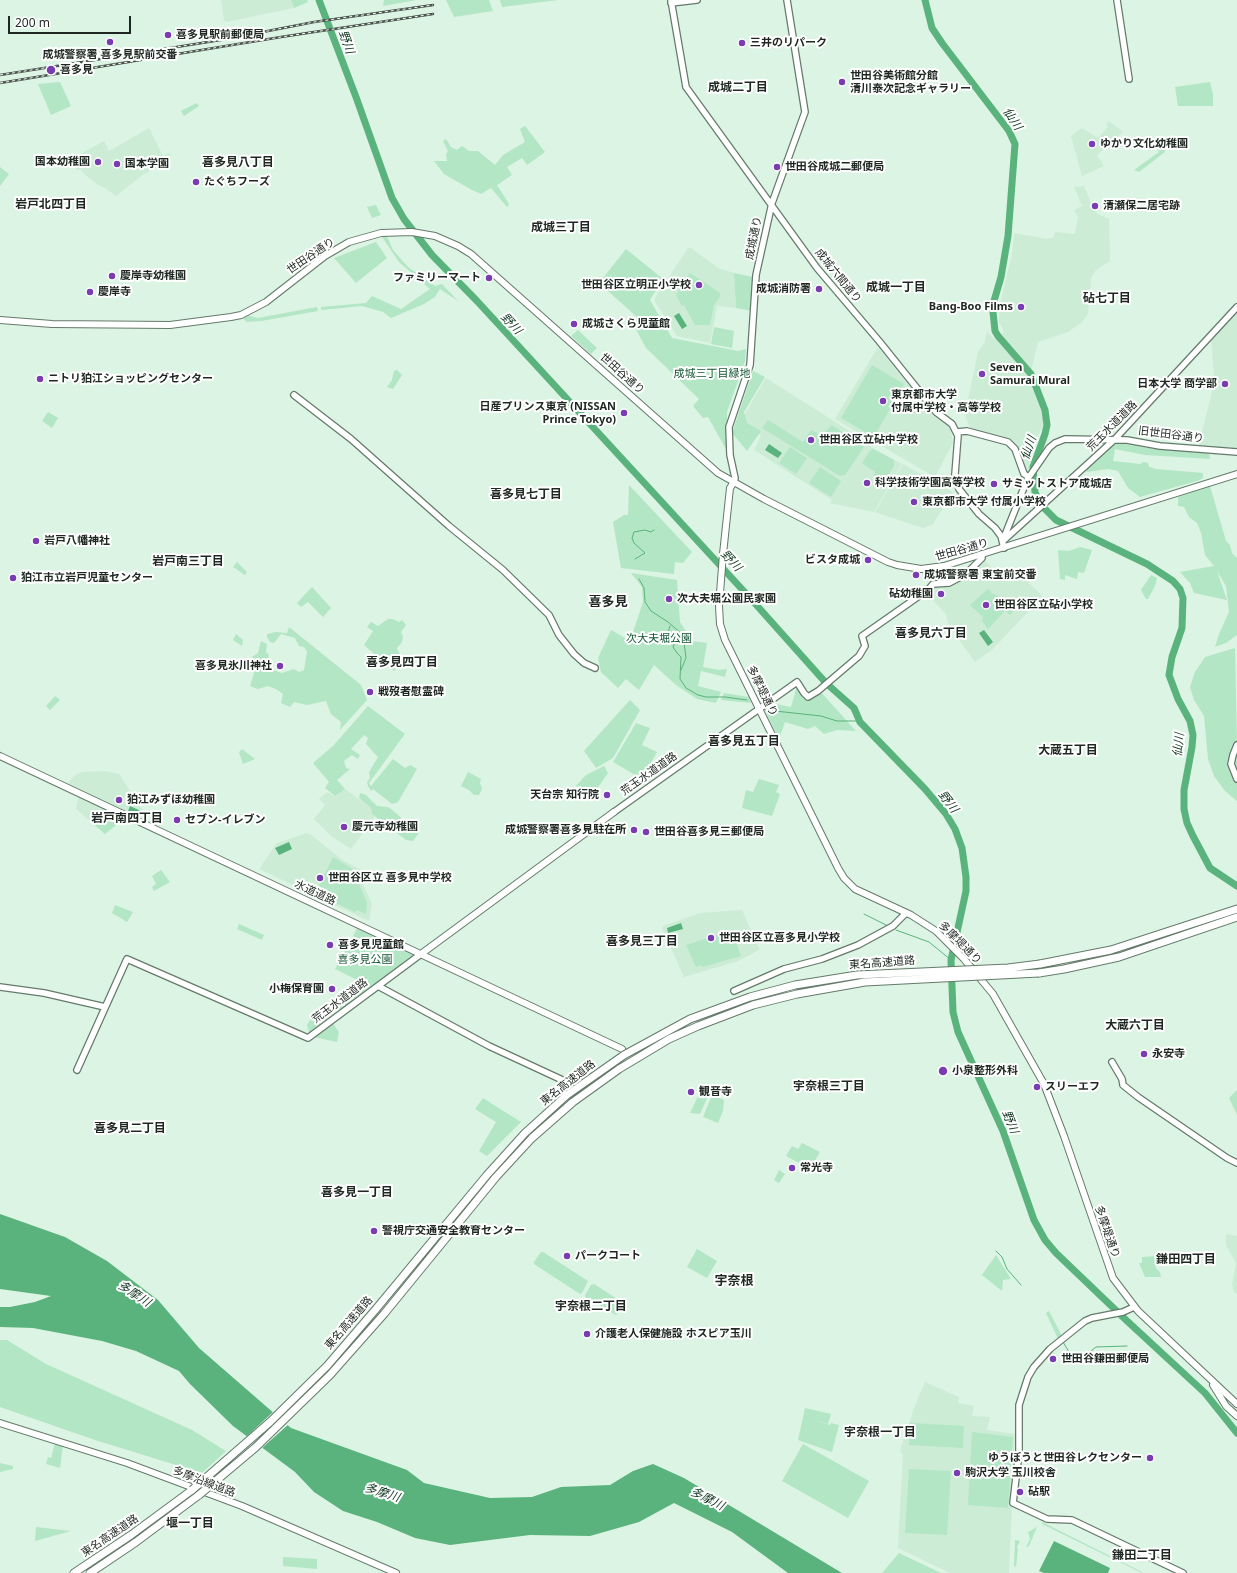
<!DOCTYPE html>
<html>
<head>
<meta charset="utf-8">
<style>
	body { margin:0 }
	#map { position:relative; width:1237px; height:1573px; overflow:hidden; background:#dcf4e3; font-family:"Noto Sans",sans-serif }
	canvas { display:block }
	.scale { position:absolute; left:8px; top:16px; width:123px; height:18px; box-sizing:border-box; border:2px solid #1e2721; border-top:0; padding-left:5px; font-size:12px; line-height:14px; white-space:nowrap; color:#1e2721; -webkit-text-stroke:3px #fff; paint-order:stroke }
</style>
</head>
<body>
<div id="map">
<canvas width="1237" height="1573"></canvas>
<div class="scale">200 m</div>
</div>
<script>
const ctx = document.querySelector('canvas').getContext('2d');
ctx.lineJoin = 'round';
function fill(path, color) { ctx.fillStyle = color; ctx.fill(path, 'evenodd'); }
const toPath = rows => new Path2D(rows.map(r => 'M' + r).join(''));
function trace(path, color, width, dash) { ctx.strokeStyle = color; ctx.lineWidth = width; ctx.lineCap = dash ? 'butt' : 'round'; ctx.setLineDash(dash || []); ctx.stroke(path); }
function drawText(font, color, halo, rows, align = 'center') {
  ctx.font = font + ' "Noto Sans","Noto Sans JP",sans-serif'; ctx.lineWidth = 4; ctx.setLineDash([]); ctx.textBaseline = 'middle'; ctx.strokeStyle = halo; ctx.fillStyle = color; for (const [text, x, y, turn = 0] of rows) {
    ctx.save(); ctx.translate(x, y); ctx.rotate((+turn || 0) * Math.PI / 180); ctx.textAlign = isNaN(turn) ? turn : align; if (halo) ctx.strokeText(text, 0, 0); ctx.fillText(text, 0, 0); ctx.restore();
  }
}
fill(toPath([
	[221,0,291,0,294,8,227,22,224,20],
	[1109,121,1123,132,1097,155,1104,166,1082,176,1071,136,1082,128,1098,138,1108,127,1106,124],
	[149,128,163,156,169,153,171,158,141,176,116,196,105,188,98,185,84,174,80,169,77,171,73,158,104,141,109,151],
	[1084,186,1093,208,1098,214,1109,219,1110,261,1096,270,1091,278,1088,314,1082,322,1068,332,1038,342,1029,380,1044,411,1044,423,1031,451,1029,458,1030,471,1027,472,1016,445,1007,438,971,429,968,423,965,414,978,352,985,342,987,331,994,339,1004,332,999,322,1000,304,1012,254,1014,233,1047,239,1054,237,1055,232,1075,234,1078,217,1074,210,1082,206,1074,187],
	[688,248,691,248,718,268,734,273,736,308,717,306,710,343,677,336,655,302,655,298],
	[1237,310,1237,450,1198,447,1212,392,1214,375,1211,337],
	[878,347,933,416,947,425,951,431,953,443,935,477,835,419],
	[766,378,870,444,832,500,754,450,761,436,747,427,743,417],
	[869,446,902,464,874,512,830,503],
	[903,464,953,492,933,524,923,528,875,512],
	[984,559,999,576,1010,582,1018,573,1043,596,992,650,975,662,949,626,946,614,926,593,934,587,942,588,958,581],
	[105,771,119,774,144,812,139,818,67,785,74,776,82,772],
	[345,789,371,808,372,814,375,816,351,849,331,836,314,819,325,805,319,799,327,792,334,796],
	[79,795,125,818,105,834,76,809],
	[306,833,311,835,344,861,361,870,363,885,372,904,369,921,259,869,277,843],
	[742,910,759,948,759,950,738,961,684,977,662,928,663,926,700,913],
	[1226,1234,1237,1236,1237,1294,1234,1292,1232,1285,1236,1263,1226,1245],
	[925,1382,959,1397,958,1403,974,1406,972,1416,990,1417,987,1430,1015,1434,1009,1573,950,1573,898,1548,903,1455,900,1451,914,1408]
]), '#ccecd6');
fill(toPath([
	[291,0,307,0,308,2,294,8],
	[384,0,417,0,383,6],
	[446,0,489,0,493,11,454,17],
	[500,0,558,0,502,7],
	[60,82,71,106,51,115,38,84],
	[1210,82,1213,94,1213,106,1178,106,1175,87],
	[197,103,199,106,184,116,181,111],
	[525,126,545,152,527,165,522,158,507,167,512,175,497,185,509,204,507,207,491,188,481,194,472,190,444,174,434,161,447,161,446,154,448,151,443,141,446,139,451,147,457,150,462,146,469,151,478,151,495,165,503,155,525,142,520,129],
	[1161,142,1165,152,1139,172,1134,170,1159,152,1155,145],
	[0,167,9,174,0,186],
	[376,205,381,215,372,218,367,207],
	[387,236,393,250,408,267,435,286,442,284,458,301,440,289,435,297,424,304,391,318,383,312,362,306,321,310,321,307,366,303,372,296,401,309,430,289,399,262,382,237],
	[376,242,387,258,356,283,334,258],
	[626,249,663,279,650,300,672,338,738,351,746,349,745,361,727,412,727,451,708,417,703,418,693,406,699,399,646,348,633,324,638,318,599,283],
	[690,273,720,293,720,297,714,305,710,325,695,325,684,305,682,306,676,295],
	[734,273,753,277,752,311,736,308],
	[317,307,318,311,261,321,247,322,241,317,248,314,250,316,258,318],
	[714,327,734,331,732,348,711,344],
	[578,330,597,348,591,354,571,336],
	[872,365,904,384,874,437,841,418],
	[397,370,402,375,393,389,387,387,392,380,394,371],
	[753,371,765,377,744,412,747,423,761,431,747,451,732,433],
	[48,412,58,418,52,428,42,421],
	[768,420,803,442,811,430,819,434,824,433,832,425,864,447,845,475,840,476,762,428],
	[1114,442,1147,448,1209,452,1210,459,1145,455,1115,449,1113,461,1140,464,1144,462,1148,463,1149,467,1156,469,1203,473,1203,478,1197,481,1140,497,1128,488,1118,471,1108,469,1087,472,1084,469],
	[790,447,807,458,796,474,779,463],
	[873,449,894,460,894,466,885,480,879,480,873,476,875,472,862,463,870,451],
	[820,467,841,481,831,497,809,483],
	[629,485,692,552,683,563,675,562,674,574,621,568,613,522,624,515,628,515],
	[1210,486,1226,541,1230,545,1232,553,1237,558,1237,635,1226,643,1215,647,1219,634,1229,612,1226,586,1217,571,1227,600,1194,593,1190,583,1180,572,1214,566,1205,555,1201,533,1197,523,1189,517,1184,507,1178,506,1178,497],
	[1080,547,1092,550,1084,573,1078,572,1077,579,1065,575,1065,580,1060,579,1058,550,1069,551],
	[237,562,247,572,245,575,233,567],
	[631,573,677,580,680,622,692,641,707,643,703,667,719,670,727,669,725,677,701,671,698,686,721,692,716,703,697,699,676,685,654,665,639,690,626,679,618,688,601,672,598,658,611,630,630,641,643,602,642,587],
	[1151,575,1157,578,1155,586,1148,599,1146,599,1141,590],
	[312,587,331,608,323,617,308,602,301,607,297,603],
	[988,589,991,591,991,593,1019,605,1010,615,1005,611,988,629,982,621,983,617,970,605],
	[388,619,393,619,399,622,402,620,406,625,401,632,403,637,402,642,397,648,400,655,398,659,401,662,394,671,364,645,373,631,367,627,371,622,378,626],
	[289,627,361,685,367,700,340,730,341,722,331,714,326,701,307,705,294,702,290,707,281,703,283,694,276,689,268,686,258,689,250,686,254,673,252,657,258,653,261,641,267,644,266,652,269,655,267,665,269,669,282,673,294,669,299,672,304,670,307,652,304,647,299,646,295,638,281,634,274,643,270,642,267,637,267,634,276,632,287,633],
	[236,634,243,640,242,646,233,640],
	[1235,648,1237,743,1235,760,1237,752,1237,801,1225,791,1214,776,1208,759,1204,716,1194,700,1190,687,1195,672,1205,657],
	[797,686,807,699,819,690,856,731,837,730,824,734,815,726,808,729,785,722,779,739,764,708,771,703,791,707],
	[724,693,749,697,751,703,721,700],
	[55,696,60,700,50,710,46,706],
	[630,700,640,710,613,758,596,768,584,751],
	[368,706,405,734,369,783,371,786,393,759,405,768,410,765,417,769,398,802,392,804,373,789,371,791,368,786,367,782,370,778,369,772,378,757,366,744,368,738,364,735,351,749,360,755,358,759,352,755,344,761,346,768,350,769,337,780,345,789,335,796,325,788,329,782,313,763,333,746],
	[636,723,650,728,642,745,657,752,644,775,640,773,637,776,613,762],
	[242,749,255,759,243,764,239,752],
	[604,766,608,773,592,796,576,786,586,775],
	[468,772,481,779,480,783,482,789,479,795,474,795,469,790,461,786],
	[759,779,779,785,776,792,780,794,772,816,742,808,746,790,753,792],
	[360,793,366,795,377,806,387,807,391,809,419,833,413,841,406,840,372,814,371,808,359,798],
	[103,807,125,818,105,834,92,823],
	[333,857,356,871,360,886,367,903,366,914,357,910,355,912,320,896,322,892,319,886],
	[161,870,170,882,154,891,152,887,156,884,152,876],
	[115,905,133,912,127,922,112,913],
	[239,924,264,935,262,940,237,929],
	[358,927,380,937,379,943,389,949,397,945,414,954,340,1011,333,1004,350,991,357,980,335,969],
	[732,930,741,956,703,967,701,965,696,967,686,945],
	[312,1017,321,1025,309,1033,307,1025],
	[332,1022,339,1032,337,1042,313,1037],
	[701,1090,709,1094,700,1114,690,1113],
	[1237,1090,1237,1115,1229,1098],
	[712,1095,724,1100,723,1111,718,1123,703,1117],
	[483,1098,521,1122,487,1156,479,1151,496,1122,475,1109],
	[802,1143,820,1152,810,1169,786,1156,792,1146,798,1149],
	[779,1170,785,1174,779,1183,774,1180],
	[697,1249,717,1261,707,1278,687,1267],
	[541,1252,543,1252,588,1281,582,1293,580,1294,534,1264,534,1262],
	[996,1255,1011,1279,1003,1280,1002,1291,982,1275],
	[1156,1256,1156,1268,1160,1272,1161,1277,1145,1277,1139,1263,1142,1263,1142,1257],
	[594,1284,622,1302,622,1305,616,1315,585,1297,585,1295,591,1285],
	[1049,1311,1063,1338,1059,1341,1046,1313],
	[0,1340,7,1340,46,1364,192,1430,226,1451,202,1473,95,1440,0,1407],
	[805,1408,831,1414,828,1424,808,1419,830,1425,831,1423,839,1425,832,1452,798,1440],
	[910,1423,964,1426,963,1448,909,1445],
	[972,1432,1013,1437,1008,1508,968,1505],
	[55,1443,63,1445,60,1468,46,1464,48,1457,51,1458],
	[803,1444,869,1481,848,1518,782,1481],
	[0,1463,13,1466,13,1469,0,1472],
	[909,1469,951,1471,947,1535,905,1533],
	[1042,1522,1142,1572,1142,1573,1042,1524],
	[36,1527,71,1531,35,1541],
	[1037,1527,1029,1546,1026,1547,1030,1539,1028,1532],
	[1015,1540,1020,1541,1017,1547,1018,1549,1016,1567,1014,1566],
	[899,1553,941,1573,882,1573],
	[283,1557,317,1559,317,1569,283,1566]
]), '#b3e6c4');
fill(toPath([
	[679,313,687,326,682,329,674,316],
	[769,444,782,453,778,458,765,450],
	[984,630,993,642,988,646,979,633],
	[130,806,141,811,138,816,128,811],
	[289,842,292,849,279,855,275,848],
	[681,923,683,929,668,933,667,928],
	[0,1214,65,1237,107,1261,158,1300,199,1348,291,1428,407,1470,424,1483,490,1498,532,1497,561,1487,610,1485,633,1471,653,1464,684,1478,842,1573,788,1573,732,1532,674,1503,639,1522,590,1536,530,1535,450,1545,415,1538,377,1522,343,1511,314,1492,295,1472,233,1426,190,1384,179,1371,136,1351,102,1341,33,1328,0,1327,0,1307,10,1307,35,1302,51,1296,0,1289],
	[1054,1541,1110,1568,1108,1573,1044,1573,1039,1571]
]), '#5ab37c');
fill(toPath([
	[274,1411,289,1424,261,1449,245,1438]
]), '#dcf4e3');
trace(toPath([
	[635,559,645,553,634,543,632,538,634,532,645,530,651,532,654,530],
	[639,579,644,588,645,602,651,611,668,622,683,635,686,658,681,670],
	[670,626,668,633,673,638,675,642,673,647,677,653],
	[677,653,681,657,680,679,686,688,698,695,706,697,725,697,747,700],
	[767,707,775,711,821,716,837,721,860,721],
	[864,914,888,926],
	[896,930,929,942,951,960],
	[996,1251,1002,1257,1007,1269,1021,1285],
	[1063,1342,1072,1357,1082,1364,1088,1361,1092,1350,1096,1347,1127,1346]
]), '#5ab37c', 1);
trace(toPath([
	[319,0,356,97,392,198,404,219,432,255,477,301,751,599,826,683,854,708,860,722,925,789,946,814,955,829,962,848,966,877,966,891,951,960,953,1012,958,1032,1003,1131,1034,1220,1045,1240,1056,1253,1126,1320,1205,1393,1237,1433],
	[925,0,932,28,942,43,1009,131,1015,144,1008,236,1001,277,994,301,993,312,995,331,998,336,1031,374,1045,410,1047,425,1045,434,1033,467,1035,492,1039,503,1056,520,1147,564,1173,581,1180,589,1183,598,1182,628,1172,657,1169,675,1178,699,1190,721,1193,735,1192,747,1184,790,1184,809,1187,823,1193,836,1210,868,1237,886]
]), '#5ab37c', 7);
const secondary = toPath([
	[671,0,686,87,817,268,879,341,936,412,952,424,958,436,955,474,959,489,979,514,995,528,1001,536,1004,548],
	[1117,0,1129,79],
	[671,3,697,0],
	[294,395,351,439,449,526,503,570,549,615,559,635,574,654,584,663,595,668],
	[957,432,967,431,1008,442,1015,449,1024,474,1029,477],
	[734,482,735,478,730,455,729,427,750,365,756,275,772,203,805,112,787,0],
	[1005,535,1027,480,1049,448,1055,443,1065,439,1127,440,1160,446,1237,452],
	[1003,541,1115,439,1237,307],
	[1237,745,1233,755,1231,764,1237,779],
	[614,812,797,682,804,693,808,697,818,691,859,656,865,646,862,636,929,589,933,584,949,583,966,574,982,558,982,554],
	[378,986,489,1046,571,1084],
	[0,987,44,993,105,1007],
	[734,991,784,969,822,959,858,945,893,926,906,913],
	[1112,1062,1122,1079,1123,1085,1138,1097,1227,1158,1237,1163],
	[77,1070,127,959,308,1038,421,954],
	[1134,1307,1123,1312,1092,1318,1085,1321,1050,1349,1034,1367,1028,1377,1019,1405,1019,1452,1013,1503,1047,1519,1072,1520,1183,1573]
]);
const primary = toPath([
	[0,320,52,324,170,325,231,317,241,315,266,302,325,256,349,242,381,233,412,232,435,236,458,246,471,254,718,473,764,499,888,562,897,565,921,569,944,566,1237,474],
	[734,482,730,488,723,554,719,606,720,624,725,640,838,868,844,878,855,889,911,915,936,931,964,959,993,994,1044,1084,1064,1136,1113,1278,1138,1311,1237,1404],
	[0,756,622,1049],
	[421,954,614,812],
	[1213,1385,1226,1406,1237,1416],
	[0,1423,127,1463,242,1506,396,1573]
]);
const highway = toPath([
	[1040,964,1111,950,1237,909],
	[1039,973,1064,969,1119,957,1237,917],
	[74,1573,131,1535,192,1490],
	[90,1573,136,1542,199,1495]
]);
trace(secondary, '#657a6b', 8);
trace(primary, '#657a6b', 8);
trace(highway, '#657a6b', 9);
trace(secondary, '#fff', 5.5);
trace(primary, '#fff', 6);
trace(highway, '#fff', 7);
const rail = toPath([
	[0,75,227,39,314,22,433,5],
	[0,83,281,37,433,14]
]);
trace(rail, '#47534b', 2.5);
trace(rail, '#fff', 1, [3]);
const highwayBridge = toPath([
	[192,1490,270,1422,327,1366,376,1309,487,1175,525,1133,567,1095,624,1055,690,1019,750,997,795,985,857,975,1008,968,1040,964],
	[199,1495,256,1447,330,1375,384,1314,496,1177,532,1138,573,1102,619,1069,669,1039,698,1026,753,1005,797,994,865,982,1039,973]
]);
trace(highwayBridge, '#657a6b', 9, []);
trace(highwayBridge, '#fff', 7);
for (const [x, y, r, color] of [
	[168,35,4,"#7a3cb1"],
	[110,42,4,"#7a3cb1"],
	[742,43,4,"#7a3cb1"],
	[51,70,5,"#7a3cb1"],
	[842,82,4,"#7a3cb1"],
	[1092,144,4,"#7a3cb1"],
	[98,162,4,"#7a3cb1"],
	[117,164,4,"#7a3cb1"],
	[777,167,4,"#7a3cb1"],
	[196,182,4,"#7a3cb1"],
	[1095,206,4,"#7a3cb1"],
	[112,276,4,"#7a3cb1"],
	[489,278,4,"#7a3cb1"],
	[699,285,4,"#7a3cb1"],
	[819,289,4,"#7a3cb1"],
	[90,292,4,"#7a3cb1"],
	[1021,307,4,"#7a3cb1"],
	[574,324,4,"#7a3cb1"],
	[982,374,4,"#7a3cb1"],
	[40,379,4,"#7a3cb1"],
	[1225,384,4,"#7a3cb1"],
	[883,401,4,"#7a3cb1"],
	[624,413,4,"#7a3cb1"],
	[811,440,4,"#7a3cb1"],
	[867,483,4,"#7a3cb1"],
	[994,484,4,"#7a3cb1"],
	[914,502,4,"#7a3cb1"],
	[36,541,4,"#7a3cb1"],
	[868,560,4,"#7a3cb1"],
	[916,575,4,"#7a3cb1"],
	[13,578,4,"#7a3cb1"],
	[941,594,4,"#7a3cb1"],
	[669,599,4,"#7a3cb1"],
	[986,605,4,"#7a3cb1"],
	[280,666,4,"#7a3cb1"],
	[370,692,4,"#7a3cb1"],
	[607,795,4,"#7a3cb1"],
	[119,800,4,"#7a3cb1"],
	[177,820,4,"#7a3cb1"],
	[344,827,4,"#7a3cb1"],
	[634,830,4,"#7a3cb1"],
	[646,832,4,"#7a3cb1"],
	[320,878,4,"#7a3cb1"],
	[711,938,4,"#7a3cb1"],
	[330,945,4,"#7a3cb1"],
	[332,989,4,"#7a3cb1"],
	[1144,1054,4,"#7a3cb1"],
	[943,1071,5,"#7a3cb1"],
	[1037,1087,4,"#7a3cb1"],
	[691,1092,4,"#7a3cb1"],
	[792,1168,4,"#7a3cb1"],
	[374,1231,4,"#7a3cb1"],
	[567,1256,4,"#7a3cb1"],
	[587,1334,4,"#7a3cb1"],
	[1053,1359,4,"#7a3cb1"],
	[1150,1458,4,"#7a3cb1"],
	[957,1473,4,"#7a3cb1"],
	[1020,1492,4,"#7a3cb1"]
]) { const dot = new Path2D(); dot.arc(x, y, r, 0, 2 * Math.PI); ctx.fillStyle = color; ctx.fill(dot); trace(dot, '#fff', 1.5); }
drawText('bold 11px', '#1e2721', '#fff', [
	["喜多見駅前郵便局",176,35],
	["三井のリパーク",750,43],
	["成城警察署 喜多見駅前交番",110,55,"center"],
	["喜多見",60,70],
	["世田谷美術館分館",850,76],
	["清川泰次記念ギャラリー",850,89],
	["ゆかり文化幼稚園",1100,144],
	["国本幼稚園",90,162,"right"],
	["国本学園",125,164],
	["世田谷成城二郵便局",785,167],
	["たぐちフーズ",204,182],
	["清瀬保二居宅跡",1103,206],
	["慶岸寺幼稚園",120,276],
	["ファミリーマート",481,278,"right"],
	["世田谷区立明正小学校",691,285,"right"],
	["成城消防署",811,289,"right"],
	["慶岸寺",98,292],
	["Bang-Boo Films",1013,307,"right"],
	["成城さくら児童館",582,324],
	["Seven",990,368],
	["Samurai Mural",990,381],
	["ニトリ狛江ショッピングセンター",48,379],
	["日本大学 商学部",1217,384,"right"],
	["東京都市大学",891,395],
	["付属中学校・高等学校",891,408],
	["日産プリンス東京 (NISSAN",616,407,"right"],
	["Prince Tokyo)",616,420,"right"],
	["世田谷区立砧中学校",819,440],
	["科学技術学園高等学校",875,483],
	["サミットストア成城店",1002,484],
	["東京都市大学 付属小学校",922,502],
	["岩戸八幡神社",44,541],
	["ビスタ成城",860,560,"right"],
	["成城警察署 東宝前交番",924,575],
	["狛江市立岩戸児童センター",21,578],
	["砧幼稚園",933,594,"right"],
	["次大夫堀公園民家園",677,599],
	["世田谷区立砧小学校",994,605],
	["喜多見氷川神社",272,666,"right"],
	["戦歿者慰霊碑",378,692],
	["天台宗 知行院",599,795,"right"],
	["狛江みずほ幼稚園",127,800],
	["セブン-イレブン",185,820],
	["慶元寺幼稚園",352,827],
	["成城警察署喜多見駐在所",626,830,"right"],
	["世田谷喜多見三郵便局",654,832],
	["世田谷区立 喜多見中学校",328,878],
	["世田谷区立喜多見小学校",719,938],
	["喜多見児童館",338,945],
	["小梅保育園",324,989,"right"],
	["永安寺",1152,1054],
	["小泉整形外科",952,1071],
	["スリーエフ",1045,1087],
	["観音寺",699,1092],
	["常光寺",800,1168],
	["警視庁交通安全教育センター",382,1231],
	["パークコート",575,1256],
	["介護老人保健施設 ホスピア玉川",595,1334],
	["世田谷鎌田郵便局",1061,1359],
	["ゆうぽうと世田谷レクセンター",1142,1458,"right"],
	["駒沢大学 玉川校舎",965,1473],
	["砧駅",1028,1492]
], 'left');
drawText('11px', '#1e2721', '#fff', [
	["成城通り",754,238,-78],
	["世田谷通り",311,256,-34],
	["成城六間通り",838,276,51],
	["世田谷通り",622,374,42],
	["荒玉水道道路",1112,426,-45],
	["旧世田谷通り",1171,435,7],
	["世田谷通り",962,550,-16],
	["多摩堤通り",762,691,64],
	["荒玉水道道路",649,774,-35],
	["水道道路",315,893,25],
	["多摩堤通り",960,943,45],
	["東名高速道路",882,963,-4],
	["荒玉水道道路",340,1001,-37],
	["東名高速道路",568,1083,-38],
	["多摩堤通り",1107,1232,71],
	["東名高速道路",349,1323,-49],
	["多摩沿線道路",204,1482,21],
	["東名高速道路",110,1536,-34]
]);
drawText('11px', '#145633', '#fff', [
	["成城三丁目緑地",712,374],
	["次大夫堀公園",659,639],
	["喜多見公園",365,960]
]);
drawText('italic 12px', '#113721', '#fff', [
	["野川",346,42,70],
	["仙川",1012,119,56],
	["野川",511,324,47],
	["仙川",1029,448,-71],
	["野川",731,561,47],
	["仙川",1179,745,-85],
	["野川",948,802,53],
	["野川",1010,1122,68],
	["多摩川",134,1294,33],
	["多摩川",382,1493,18],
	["多摩川",707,1499,27]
]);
drawText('bold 12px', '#1e2721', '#fff', [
	["成城二丁目",738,88],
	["喜多見八丁目",238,163],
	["岩戸北四丁目",51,205],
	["成城三丁目",561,228],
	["成城一丁目",896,288],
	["砧七丁目",1107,299],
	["喜多見七丁目",526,495],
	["岩戸南三丁目",188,562],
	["喜多見六丁目",931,634],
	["喜多見四丁目",402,663],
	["喜多見五丁目",744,742],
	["大蔵五丁目",1068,751],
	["岩戸南四丁目",127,819],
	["喜多見三丁目",642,942],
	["大蔵六丁目",1135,1026],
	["宇奈根三丁目",829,1087],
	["喜多見二丁目",130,1129],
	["喜多見一丁目",357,1193],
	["鎌田四丁目",1186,1260],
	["宇奈根二丁目",591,1307],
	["宇奈根一丁目",880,1433],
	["堰一丁目",190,1524],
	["鎌田二丁目",1142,1556]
]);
drawText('bold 13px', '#1e2721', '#fff', [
	["喜多見",608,602],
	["宇奈根",734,1281]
]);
</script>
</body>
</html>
